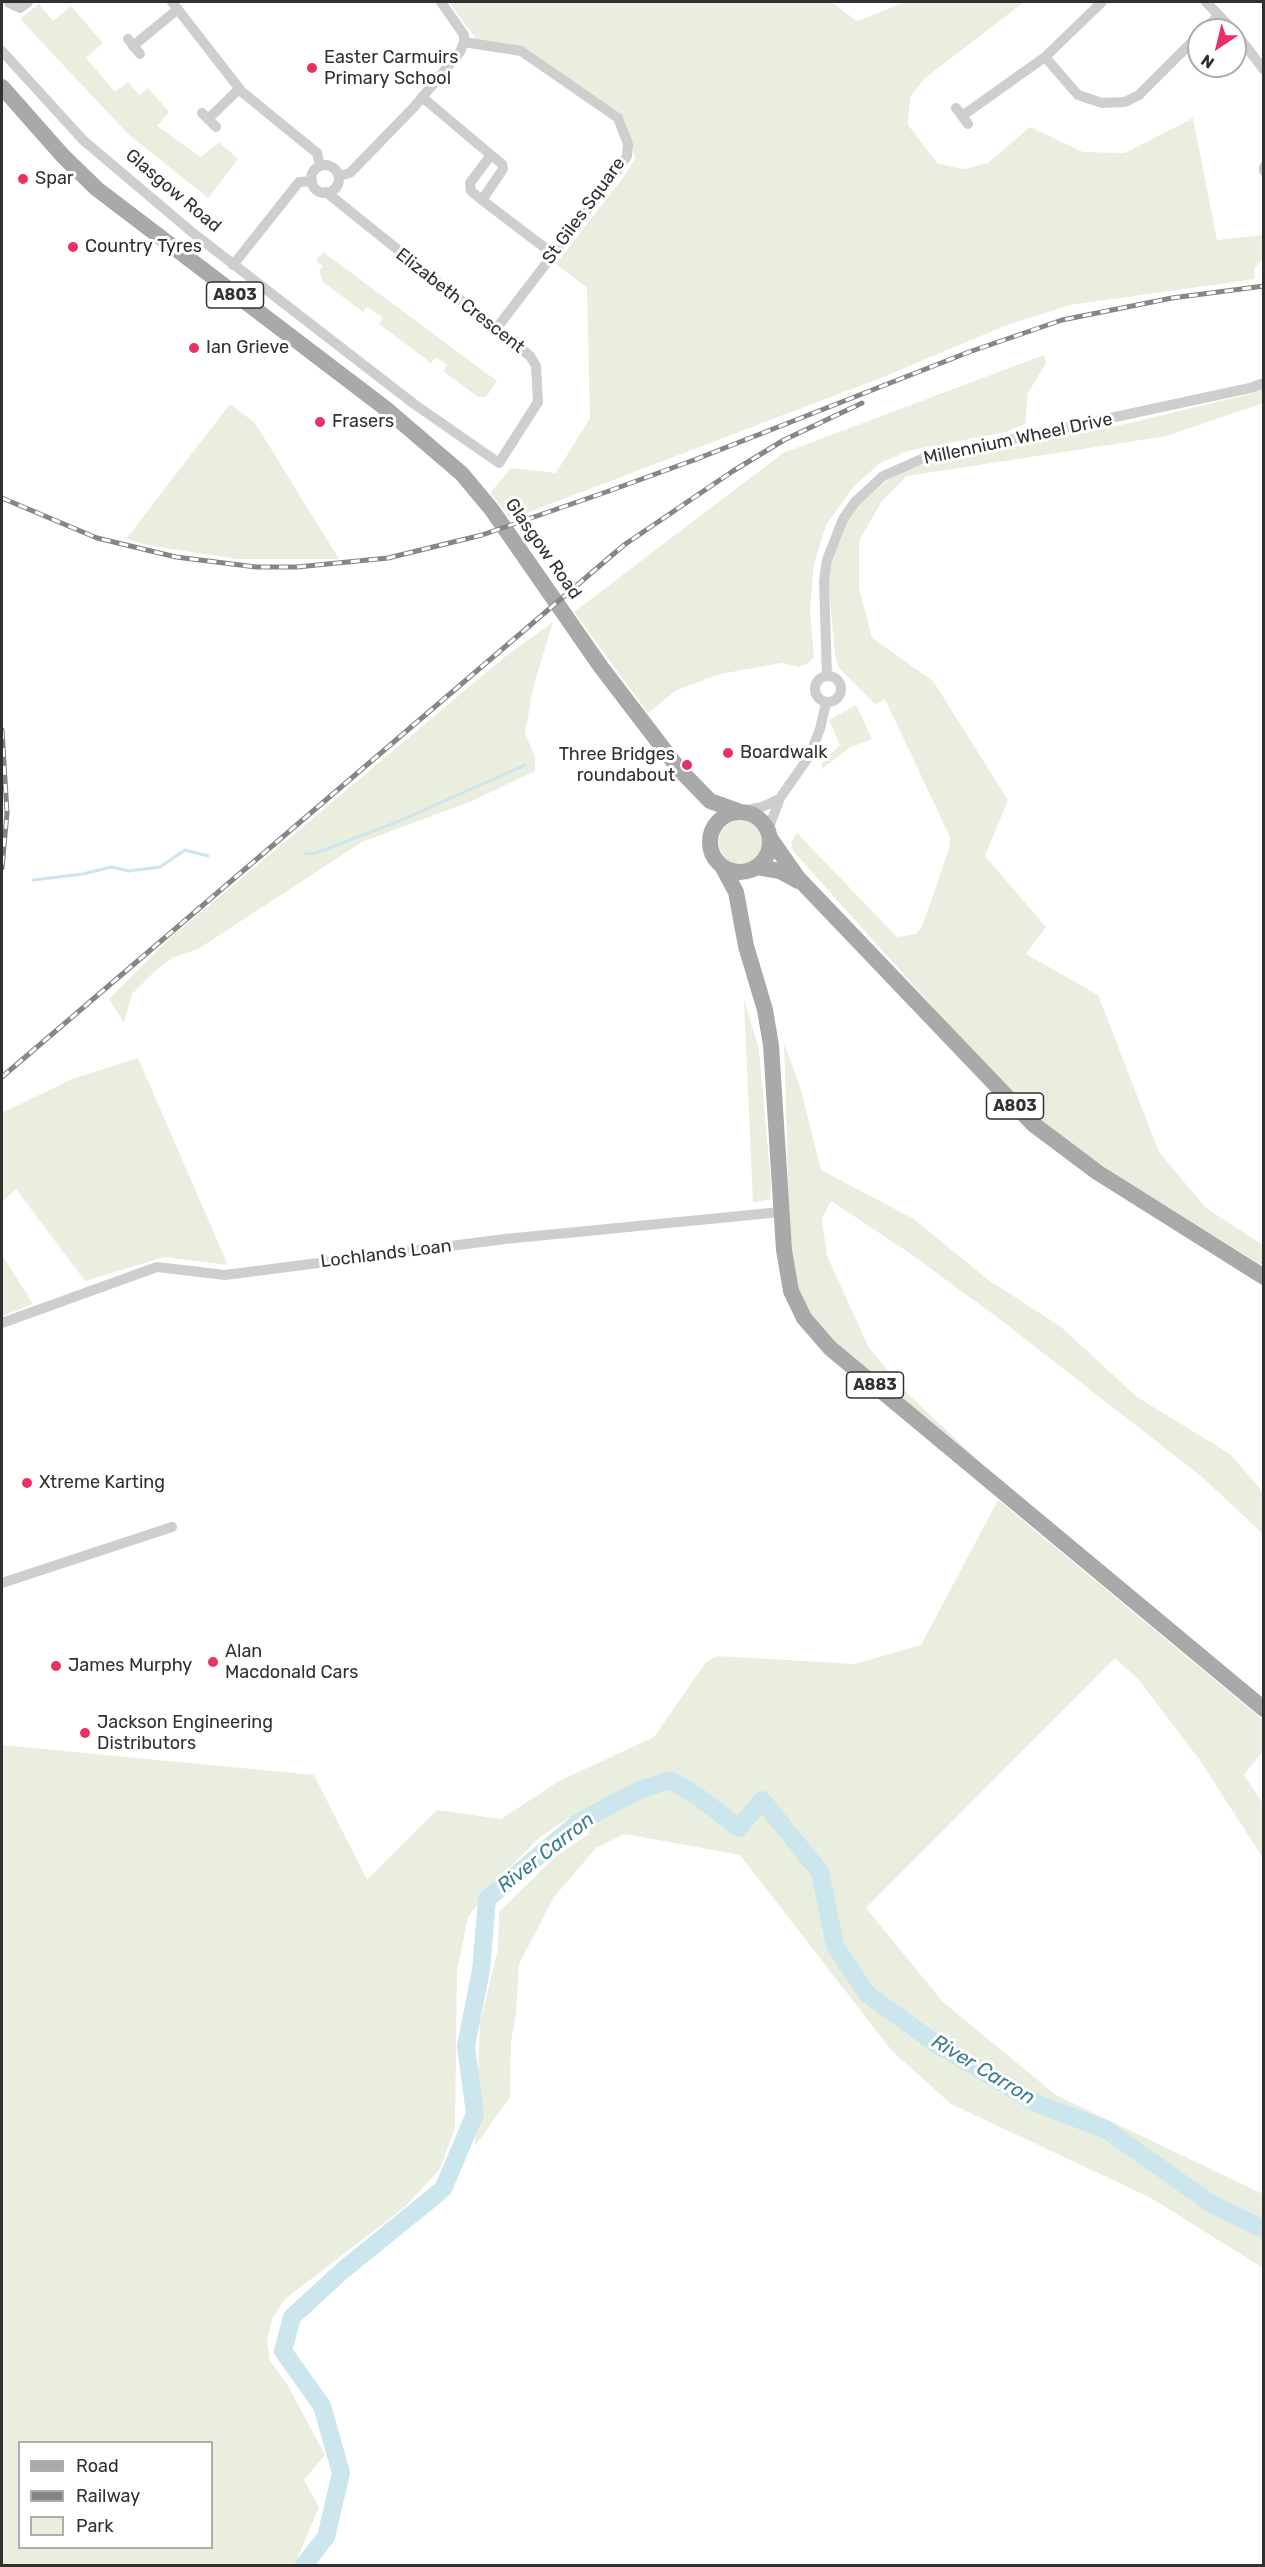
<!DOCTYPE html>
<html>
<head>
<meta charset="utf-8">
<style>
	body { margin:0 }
	#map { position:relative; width:1265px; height:2567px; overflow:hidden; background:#fff; font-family:Rubik,sans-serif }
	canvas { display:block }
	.frame { position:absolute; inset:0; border:3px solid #313131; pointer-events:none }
	.legend { position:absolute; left:18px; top:2441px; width:195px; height:108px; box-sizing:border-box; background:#fff; border:2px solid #adadad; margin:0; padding:8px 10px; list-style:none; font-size:18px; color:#313131 }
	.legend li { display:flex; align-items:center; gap:12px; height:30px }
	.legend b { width:30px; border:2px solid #adadad }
	.north { position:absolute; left:1187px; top:18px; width:60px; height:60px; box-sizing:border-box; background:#fff; border:2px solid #adadad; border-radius:50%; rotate:215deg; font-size:16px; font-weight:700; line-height:24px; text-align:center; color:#313131 }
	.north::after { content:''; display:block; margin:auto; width:21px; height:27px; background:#e93163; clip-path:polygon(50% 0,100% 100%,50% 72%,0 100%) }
</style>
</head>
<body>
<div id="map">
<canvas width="1265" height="2567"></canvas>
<div class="frame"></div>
<ul class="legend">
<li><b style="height:8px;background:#a9a9a9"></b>Road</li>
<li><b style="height:8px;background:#868686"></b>Railway</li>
<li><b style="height:16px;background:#eaeedf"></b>Park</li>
</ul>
<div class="north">N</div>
</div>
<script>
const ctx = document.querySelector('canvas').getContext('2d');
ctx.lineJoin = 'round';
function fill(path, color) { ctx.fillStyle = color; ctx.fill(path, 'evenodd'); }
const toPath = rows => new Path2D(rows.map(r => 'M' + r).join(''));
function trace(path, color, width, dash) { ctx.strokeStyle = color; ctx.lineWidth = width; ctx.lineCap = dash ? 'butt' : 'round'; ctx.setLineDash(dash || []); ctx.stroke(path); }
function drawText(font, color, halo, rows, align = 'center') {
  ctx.font = font + ' Rubik,sans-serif'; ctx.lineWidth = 6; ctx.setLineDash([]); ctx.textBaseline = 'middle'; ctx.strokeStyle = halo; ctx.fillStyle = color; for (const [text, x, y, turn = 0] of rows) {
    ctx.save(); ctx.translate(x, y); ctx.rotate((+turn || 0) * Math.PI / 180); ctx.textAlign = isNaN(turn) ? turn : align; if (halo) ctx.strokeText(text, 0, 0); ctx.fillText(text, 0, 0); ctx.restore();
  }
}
fill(toPath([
	[449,2,831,2,857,21,906,2,1024,2,924,79,910,97,908,125,938,164,964,169,988,163,1030,127,1083,152,1125,153,1193,118,1217,240,1263,235,1263,258,1254,269,1255,279,1070,305,1007,325,883,377,511,519,490,493,511,468,556,473,590,418,587,288,556,264,625,175,635,158,624,119,522,47,477,40],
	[39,4,53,21,71,6,103,43,86,58,115,92,128,82,139,95,148,88,169,112,157,126,201,157,219,142,238,159,208,198,128,134,20,19],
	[323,252,497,381,486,397,478,397,443,371,447,365,436,357,431,363,379,324,383,318,367,307,363,312,323,282,319,271,323,266,316,261],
	[1044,355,1046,363,1028,393,1025,424,1006,432,907,451,879,464,854,486,826,525,814,564,810,610,814,657,808,663,799,667,782,663,720,674,677,690,648,713,574,612,783,453],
	[1263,387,1263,403,1167,436,907,476,882,501,859,541,859,588,872,638,933,681,1008,800,985,856,1046,927,1026,954,1098,995,1159,1152,1206,1208,1263,1245,1263,1266,1132,1185,1044,1126,1011,1094,793,851,791,843,797,833,897,937,916,934,922,927,949,849,950,837,885,699,876,704,873,702,839,668,835,655,828,575,842,527,856,507,890,478,912,467,1130,423,1250,394],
	[230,404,255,423,339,559,237,559,151,546,126,539],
	[553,622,533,688,525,734,535,756,535,771,472,801,362,842,198,949,174,957,155,971,132,994,124,1023,109,999,166,942,502,659],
	[856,705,872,739,849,748,822,769,822,763,840,745,829,720],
	'719 842a22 22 0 1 1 44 0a22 22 0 1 1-44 0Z',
	[744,1000,759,1049,771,1184,770,1199,753,1203],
	[784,1043,800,1087,821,1170,914,1219,987,1279,1061,1327,1137,1397,1230,1454,1263,1492,1263,1534,1202,1477,1006,1324,911,1254,831,1201,822,1219,827,1256,869,1348,907,1393,983,1465,833,1341,815,1321,801,1298,794,1274,790,1244],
	[138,1058,228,1265,164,1257,85,1281,16,1189,2,1202,2,1113,72,1079],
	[2,1255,33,1304,2,1316],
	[998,1500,1263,1720,1263,1751,1244,1775,1263,1804,1263,1858,1199,1759,1139,1680,1115,1658,866,1908,943,2002,1056,2095,1263,2194,1263,2268,1151,2198,951,2104,892,2051,740,1855,625,1834,596,1848,554,1897,519,1964,516,2014,511,2041,510,2097,475,2146,480,2023,498,1949,499,1912,556,1856,589,1834,578,1812,540,1837,494,1883,468,1917,457,1971,455,2128,440,2169,405,2207,285,2299,272,2319,267,2341,270,2361,288,2386,325,2455,304,2480,319,2507,295,2564,2,2565,2,1745,314,1775,367,1880,437,1810,501,1819,561,1780,654,1737,706,1662,717,1656,855,1664,921,1645],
	[20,2442,212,2442,212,2548,20,2548]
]), '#eaeedf');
trace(toPath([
	[305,854,316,853,397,822,525,765],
	[33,880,83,874,111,867,129,871,160,867,185,850,208,856]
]), '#cbe7ed', 3);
trace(toPath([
	[303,2566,326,2537,341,2473,322,2406,283,2351,292,2317,342,2271,443,2189,475,2114,466,2046,481,1970,487,1899,579,1822,639,1790,670,1780,697,1796,739,1828,762,1800,820,1872,835,1946,867,1994,935,2043,1038,2104,1107,2130,1213,2205,1264,2229]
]), '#cbe7ed', 18);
trace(toPath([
	[172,2,242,92,317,153,320,166],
	[441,2,464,35,464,42],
	[1206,2,1233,30],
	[9,3,20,8,28,2],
	[1204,30,1219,15],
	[1235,32,1264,70],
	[128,39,140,54],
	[464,42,521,51,618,118,628,144,627,156,617,171,496,329],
	[133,46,178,9],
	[2,51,83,140,193,233,414,404,499,463,538,402,536,366,530,356,326,192],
	[1045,57,1078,95,1102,103,1125,102,1139,95,1199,35],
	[422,97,491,155],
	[956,108,968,124],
	[202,113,216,127],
	[962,116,1045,57,1102,2],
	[208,119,239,89],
	[491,155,502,164,503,169,482,200,471,191,470,183,491,155],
	'311 179a14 14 0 1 1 28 0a14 14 0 1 1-28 0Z',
	[1264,167,1264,171],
	[339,176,350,173,414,107,460,52,464,42],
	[482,200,553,254],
	[233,265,299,182,312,181],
	'815 689a13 13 0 1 1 26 0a13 13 0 1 1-26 0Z',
	[827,676,824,581,827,560,843,519,855,502,883,476,924,458,1250,388,1264,383],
	[743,811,762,807,779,799],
	[768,830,780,798,810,755,820,729,826,703],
	[2,1323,157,1267,225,1275,505,1239,781,1212],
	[2,1583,172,1527]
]), '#cecece', 10);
trace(toPath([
	[2,87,63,156,97,189,385,408,462,474,492,510,601,667,679,769,710,801,738,811],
	'710 842a30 30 0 1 1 60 0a30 30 0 1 1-60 0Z',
	[770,838,798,878,1033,1124,1097,1172,1264,1277],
	[722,866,736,892,746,946,765,1010,771,1045,784,1250,791,1291,804,1318,830,1348,1264,1709],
	[757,867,780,871,798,881]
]), '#a9a9a9', 16);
const rail = toPath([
	[2,498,97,538,176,557,256,567,297,567,388,558,482,535,609,491,694,460,969,352,1062,320,1172,298,1264,286],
	[2,730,7,813,2,868],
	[2,1077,624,545,733,471,784,440,862,403]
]);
trace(rail, '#868686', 5);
trace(rail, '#fff', 3, [9]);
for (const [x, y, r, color] of [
	[312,68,6,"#e93163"],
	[23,179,6,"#e93163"],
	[73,247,6,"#e93163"],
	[194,348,6,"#e93163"],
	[320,422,6,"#e93163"],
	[728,753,6,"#e93163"],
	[687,765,6,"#e93163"],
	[27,1483,6,"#e93163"],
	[213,1662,6,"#e93163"],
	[56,1666,6,"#e93163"],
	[85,1733,6,"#e93163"]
]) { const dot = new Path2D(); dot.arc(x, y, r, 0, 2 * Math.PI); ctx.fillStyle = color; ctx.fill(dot); trace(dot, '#fff', 2); }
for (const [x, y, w] of [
	[235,295,57],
	[1015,1106,57],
	[875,1385,57]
]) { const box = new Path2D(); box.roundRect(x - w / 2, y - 13, w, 26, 4.5); ctx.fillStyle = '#fff'; ctx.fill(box); trace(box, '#313131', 1.5); }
drawText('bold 16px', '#313131', null, [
	["A803",235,295],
	["A803",1015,1106],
	["A883",875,1385]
]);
drawText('18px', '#313131', '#fff', [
	["Easter Carmuirs",324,58],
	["Primary School",324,79],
	["Spar",35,179],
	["Country Tyres",85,247],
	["Ian Grieve",206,348],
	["Frasers",332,422],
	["Boardwalk",740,753],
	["Three Bridges",675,755,"right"],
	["roundabout",675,776,"right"],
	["Xtreme Karting",39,1483],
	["Alan",225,1652],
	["Macdonald Cars",225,1673],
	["James Murphy",68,1666],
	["Jackson Engineering",97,1723],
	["Distributors",97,1744]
], 'left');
drawText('18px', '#313131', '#fff', [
	["Glasgow Road",173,191,40],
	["St Giles Square",584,211,-54],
	["Elizabeth Crescent",460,301,38],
	["Millennium Wheel Drive",1018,439,-12],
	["Glasgow Road",543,549,55],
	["Lochlands Loan",386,1254,-7]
]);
drawText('italic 20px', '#3a7e8e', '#fff', [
	["River Carron",546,1853,-38],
	["River Carron",983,2070,31]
]);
</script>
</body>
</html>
